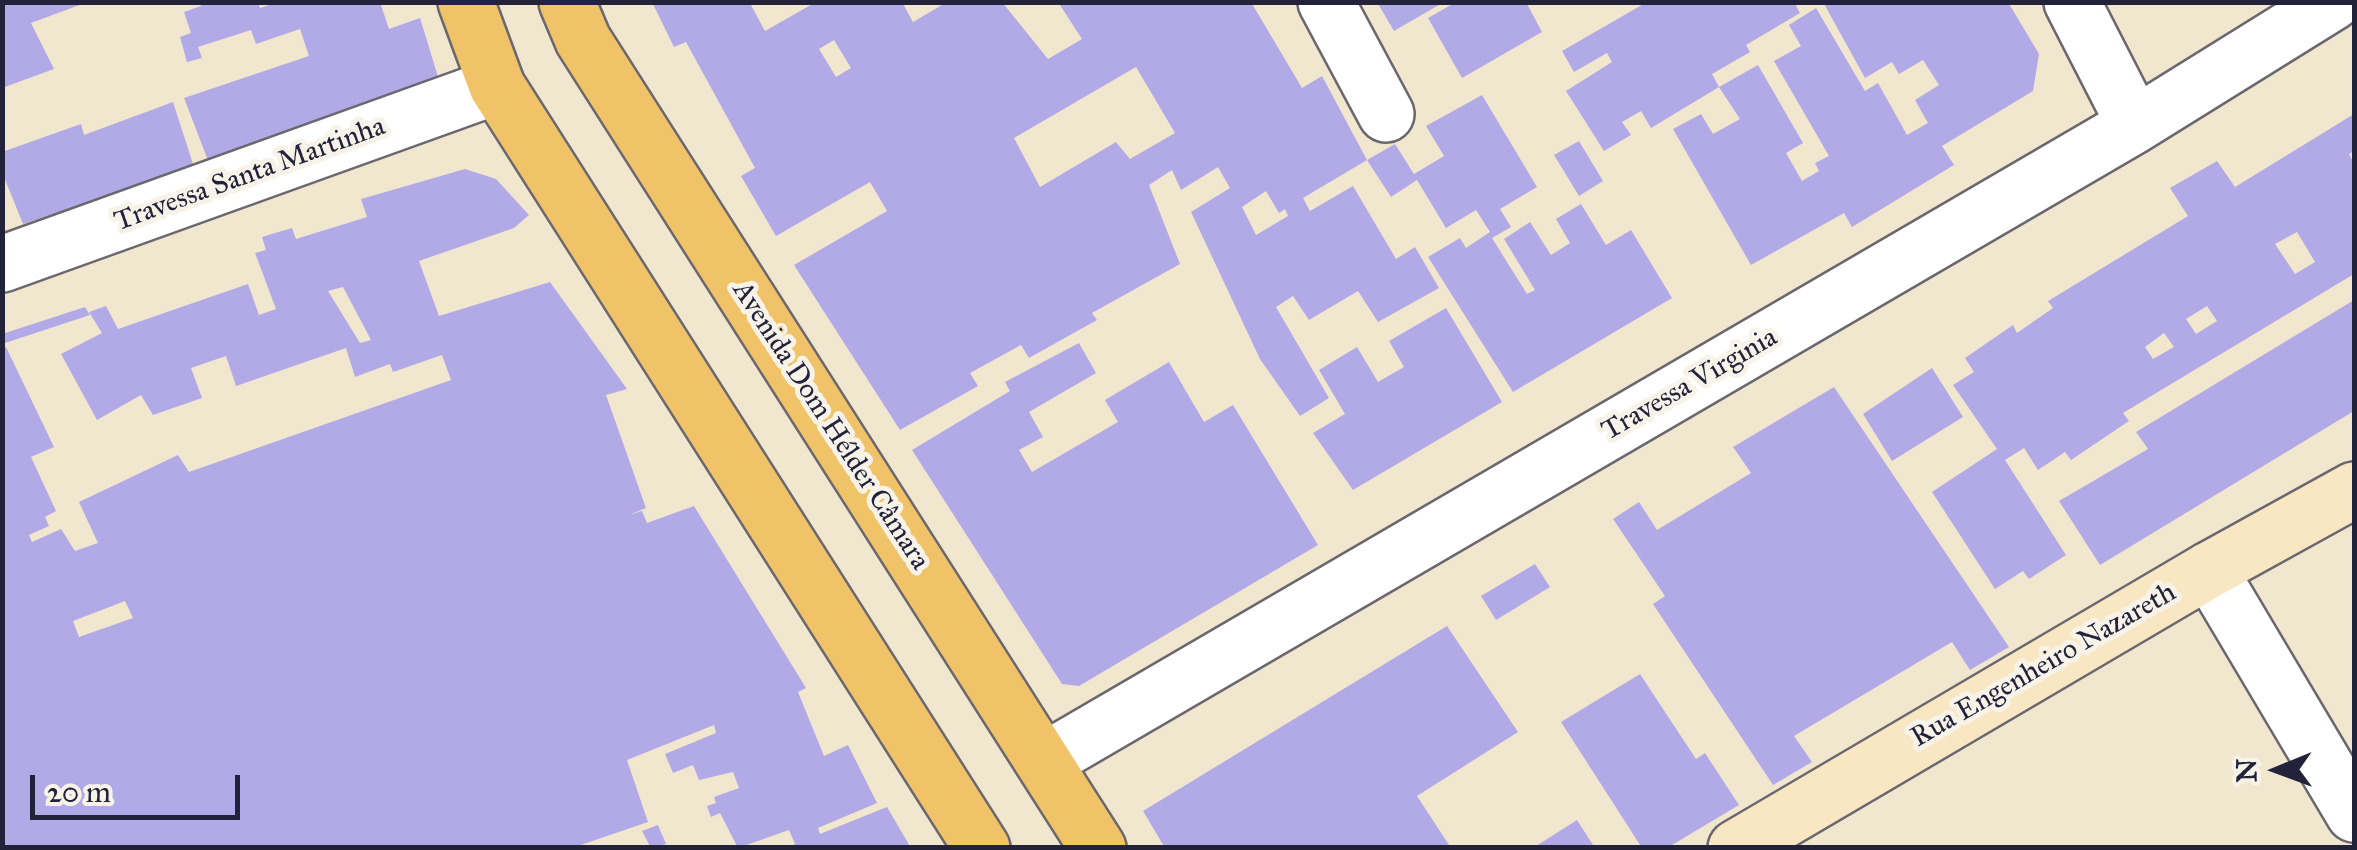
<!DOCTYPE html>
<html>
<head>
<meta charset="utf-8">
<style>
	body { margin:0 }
	#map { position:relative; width:2357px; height:850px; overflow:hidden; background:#f1e7cf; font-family:"IM FELL Great Primer",serif }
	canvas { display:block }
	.frame { position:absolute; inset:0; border:5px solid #22223b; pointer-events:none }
	.north { position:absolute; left:2227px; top:720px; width:100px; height:100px; -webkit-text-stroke:8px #f7f3e8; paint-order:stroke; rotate:269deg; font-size:28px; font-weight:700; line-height:40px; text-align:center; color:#22223b }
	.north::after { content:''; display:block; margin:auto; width:35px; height:45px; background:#22223b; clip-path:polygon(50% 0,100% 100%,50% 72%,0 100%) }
	.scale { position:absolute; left:30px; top:775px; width:210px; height:45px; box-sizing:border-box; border:5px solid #22223b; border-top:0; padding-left:12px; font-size:30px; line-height:35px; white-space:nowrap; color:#22223b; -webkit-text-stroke:8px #f7f3e8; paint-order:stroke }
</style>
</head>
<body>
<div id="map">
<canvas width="2357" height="850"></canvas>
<div class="frame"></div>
<div class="north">N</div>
<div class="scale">20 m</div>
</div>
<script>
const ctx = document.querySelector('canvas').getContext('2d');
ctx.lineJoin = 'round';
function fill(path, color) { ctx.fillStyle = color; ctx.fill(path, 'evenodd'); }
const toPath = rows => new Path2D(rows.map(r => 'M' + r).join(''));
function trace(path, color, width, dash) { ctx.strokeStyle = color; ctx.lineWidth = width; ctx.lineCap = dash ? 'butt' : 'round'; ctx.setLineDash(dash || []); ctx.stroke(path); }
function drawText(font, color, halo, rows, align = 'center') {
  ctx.font = font + ' "IM FELL Great Primer",serif'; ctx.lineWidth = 10; ctx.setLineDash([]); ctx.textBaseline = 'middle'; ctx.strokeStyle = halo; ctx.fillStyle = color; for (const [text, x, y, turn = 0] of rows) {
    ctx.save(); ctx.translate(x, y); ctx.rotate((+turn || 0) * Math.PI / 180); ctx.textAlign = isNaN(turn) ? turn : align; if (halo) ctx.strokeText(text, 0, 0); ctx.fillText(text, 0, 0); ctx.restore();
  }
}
fill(toPath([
	[2,2,85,3,31,23,54,69,2,88],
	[200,2,258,2,260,8,278,2,380,2,389,29,420,18,439,80,209,163,184,98,309,56,300,29,256,44,251,30,198,47,202,58,187,62,180,37,191,33,184,12,201,6],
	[652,2,756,2,751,5,765,31,816,2,902,2,913,22,947,2,1002,2,1048,59,1082,39,1058,2,1251,2,1302,88,1322,76,1367,160,1303,198,1310,211,1353,186,1396,259,1415,247,1439,288,1378,322,1358,291,1309,320,1293,296,1276,307,1329,398,1300,416,1260,359,1191,212,1230,188,1218,167,1181,190,1172,170,1149,185,1180,264,1092,313,1097,320,1029,358,1021,345,970,373,978,386,900,430,794,265,887,211,870,182,776,236,741,176,755,168,686,42,674,47],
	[834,40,851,68,836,77,819,49],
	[1136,67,1175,133,1130,159,1116,142,1040,187,1014,138],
	[1266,191,1279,213,1285,209,1288,216,1256,235,1242,207],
	[1377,2,1444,2,1394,31],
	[1456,2,1526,2,1542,32,1462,78,1428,18],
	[1647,2,1794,2,1800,13,1746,45,1750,52,1712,74,1719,87,1651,128,1641,111,1622,122,1631,135,1604,151,1566,91,1612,62,1607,53,1574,72,1562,51],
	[1823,2,2008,2,2039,54,2033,91,1942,146,1954,165,1852,227,1844,213,1751,265,1673,129,1701,114,1713,134,1740,119,1719,87,1758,65,1803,143,1786,153,1802,181,1819,171,1815,163,1829,156,1774,61,1801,46,1789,25,1816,8,1865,91,1878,83,1907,135,1928,123,1915,100,1939,85,1923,60,1899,74,1892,62,1865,78],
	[1482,95,1537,187,1500,209,1511,227,1492,238,1527,294,1535,290,1504,239,1530,222,1551,255,1570,243,1556,219,1581,204,1606,245,1631,230,1672,298,1513,392,1428,257,1460,238,1466,248,1490,232,1476,210,1446,228,1417,180,1391,197,1367,160,1395,144,1414,174,1444,156,1426,126],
	[173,102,194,167,23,224,2,172,2,152,81,124,84,135],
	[2354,114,2354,151,2349,154,2354,163,2354,274,2123,413,2129,421,2071,460,2065,452,2038,470,2024,448,2005,460,2066,555,2029,579,2023,571,1995,589,1932,492,1997,449,1953,385,1974,372,1965,358,2013,325,2017,333,2053,308,2048,301,2188,216,2170,188,2217,161,2235,187],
	[2297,232,2315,262,2295,274,2275,244],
	[2207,306,2217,321,2196,334,2186,319],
	[2164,333,2174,347,2153,359,2145,347],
	[1579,141,1603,181,1579,196,1554,155],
	[465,169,496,179,529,215,514,228,419,261,439,316,550,282,627,389,606,395,646,508,629,515,642,511,647,523,694,506,806,688,798,692,824,756,848,745,877,803,818,828,820,834,887,807,911,848,787,848,795,844,789,830,738,848,720,813,711,817,707,806,716,803,714,797,739,788,733,772,699,780,693,765,673,773,665,754,716,733,714,725,627,760,648,822,572,848,2,848,2,349,6,347,54,447,31,457,56,511,45,517,49,526,29,535,32,542,61,529,75,551,98,543,79,502,178,455,189,472,451,380,442,355,393,372,390,364,355,377,346,348,236,386,226,356,191,368,202,398,153,415,141,395,97,420,61,354,102,333,89,312,106,306,118,329,248,284,259,315,276,309,255,253,266,250,262,237,292,228,296,239,367,217,361,199],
	[343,287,371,340,360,343,328,291],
	[125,601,133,618,79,637,73,621],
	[2354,300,2354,411,2100,565,2059,501,2148,449,2136,432],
	[85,307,90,315,5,343,2,338,2,334],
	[1446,308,1502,402,1353,490,1313,433,1345,414,1319,370,1357,347,1378,382,1404,367,1389,341],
	[1079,343,1096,373,1029,412,1043,437,1019,450,1032,472,1118,422,1105,400,1169,362,1204,422,1233,405,1318,545,1079,686,1062,684,912,450,1010,391,1005,382],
	[1932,368,1963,417,1892,461,1863,414],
	[1834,387,2009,647,1970,670,1952,642,1794,736,1812,762,1773,785,1653,604,1665,596,1613,519,1639,502,1657,530,1751,473,1733,447],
	[1535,564,1550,587,1496,620,1481,596],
	[1447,626,1518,732,1417,796,1451,848,1165,848,1143,811],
	[1640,674,1696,759,1705,753,1739,805,1667,848,1642,848,1561,722],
	[1577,820,1595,848,1533,848],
	[658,825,666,844,651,848,642,831]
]), '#b2aae7');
const street = toPath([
	[1326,2,1386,114],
	[2072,2,2135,125],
	[2,264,497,86],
	[2209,570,2354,814],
	[1044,761,2135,125,2333,2]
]);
const secondary = toPath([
	[1736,848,2209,570,2354,490]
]);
const primary = toPath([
	[466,2,497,86,982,848],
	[567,2,583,40,1098,848]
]);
trace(street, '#6a676f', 60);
trace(secondary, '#6a676f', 60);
trace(primary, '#6a676f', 60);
trace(street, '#fff', 55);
trace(secondary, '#f9e7c3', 55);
trace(primary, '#f0c369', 55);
drawText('28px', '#22223b', '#f7f3e8', [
	["Travessa Santa Martinha",250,175,-20],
	["Travessa Virginia",1690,385,-30],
	["Avenida Dom Hélder Câmara",830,426,57],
	["Rua Engenheiro Nazareth",2044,666,-30]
]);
</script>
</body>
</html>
